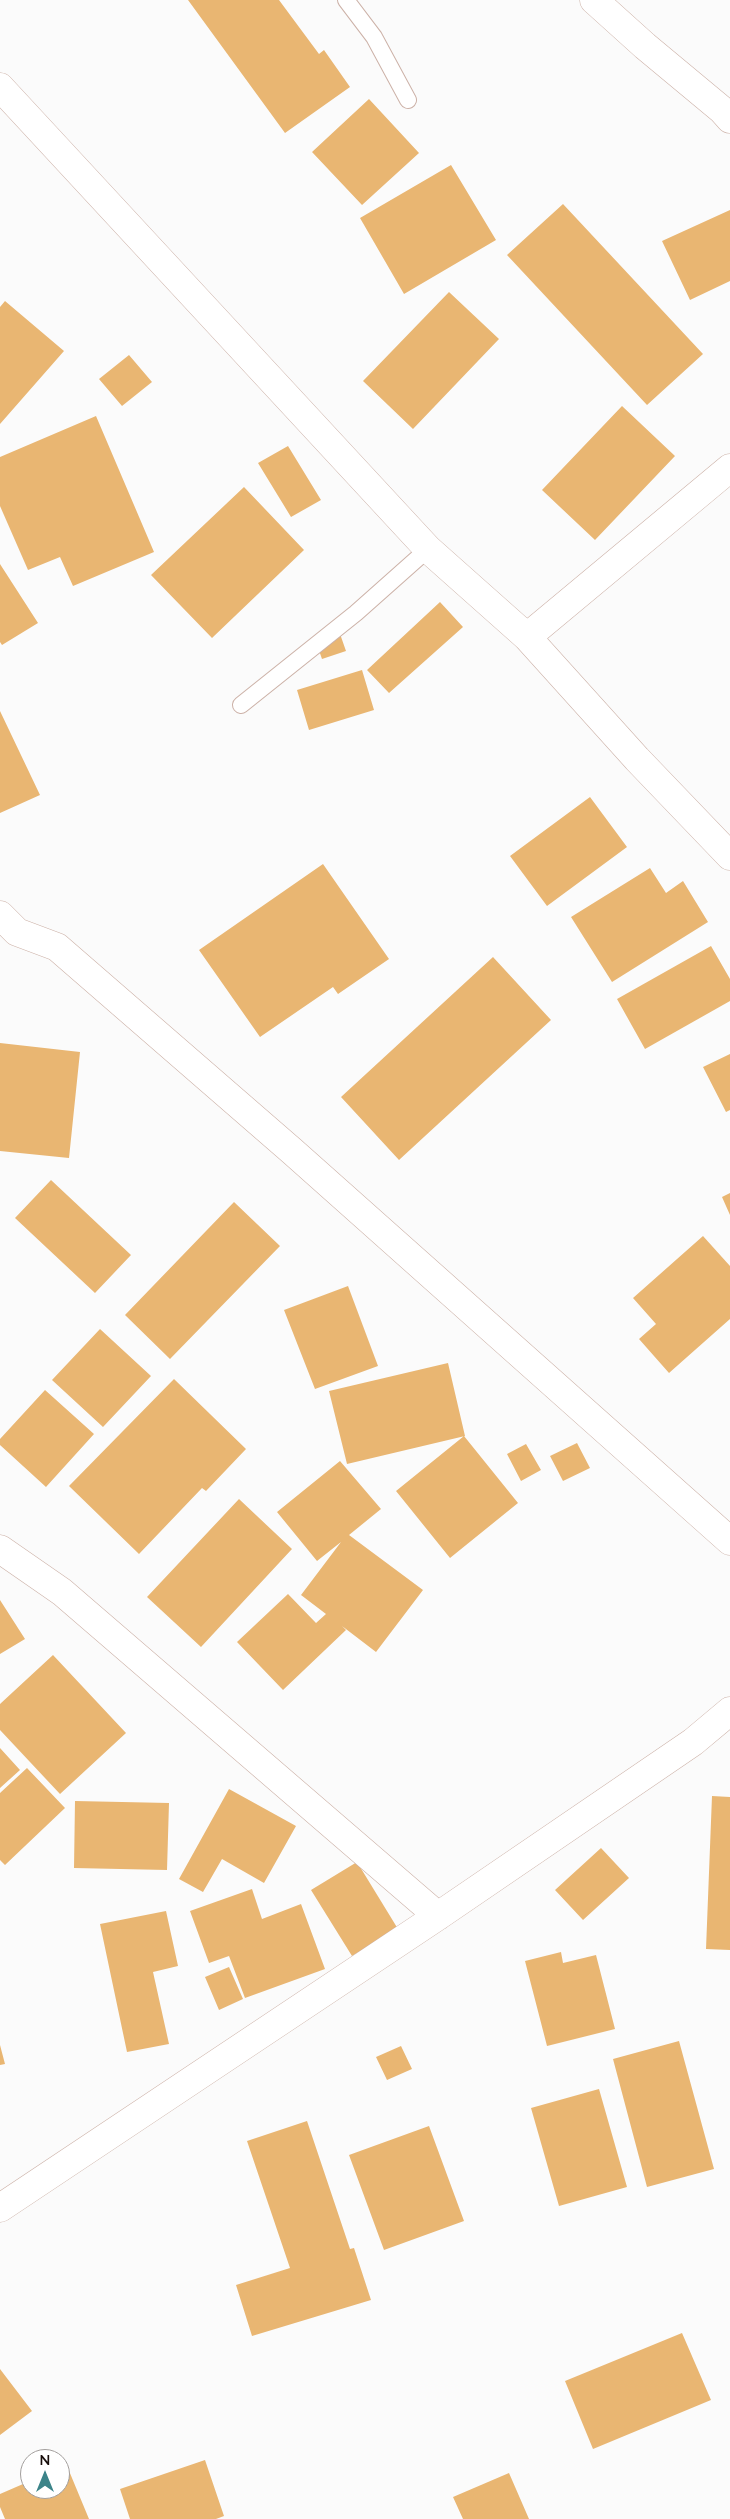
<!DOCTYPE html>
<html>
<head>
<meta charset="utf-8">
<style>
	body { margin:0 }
	#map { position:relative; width:730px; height:2519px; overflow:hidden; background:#fbfbfb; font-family:Lato,sans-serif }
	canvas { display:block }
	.north { position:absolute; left:20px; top:2449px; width:50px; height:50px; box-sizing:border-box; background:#fff; border:1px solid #a39f9d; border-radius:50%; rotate:0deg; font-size:14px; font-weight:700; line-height:20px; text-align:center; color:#180e0b }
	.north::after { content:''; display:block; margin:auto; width:18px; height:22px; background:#3c8489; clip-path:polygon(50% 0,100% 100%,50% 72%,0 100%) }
</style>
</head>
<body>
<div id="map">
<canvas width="730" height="2519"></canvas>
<div class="north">N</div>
</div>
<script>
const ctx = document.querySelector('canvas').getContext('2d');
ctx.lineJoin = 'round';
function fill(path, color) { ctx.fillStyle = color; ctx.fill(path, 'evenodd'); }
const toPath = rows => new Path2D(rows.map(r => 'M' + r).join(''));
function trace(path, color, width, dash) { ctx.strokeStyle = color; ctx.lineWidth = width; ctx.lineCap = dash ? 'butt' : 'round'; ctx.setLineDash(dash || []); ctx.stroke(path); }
fill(toPath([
	[188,0,279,0,319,54,324,50,350,87,285,133],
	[369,99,419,153,362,205,312,152],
	[451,165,496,240,404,294,360,218],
	[563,204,703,354,647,405,507,255],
	[730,210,730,281,690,300,662,241],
	[449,292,499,339,413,429,363,381],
	[5,301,64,351,0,424,0,307],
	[129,355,152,382,122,406,99,379],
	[622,406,675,456,595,540,542,490],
	[96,416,154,552,73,586,60,557,28,570,0,506,0,457],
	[288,446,321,500,291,517,258,463],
	[244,487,304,550,212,638,151,575],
	[0,564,38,623,2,645,0,642],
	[440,602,463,627,389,693,367,670],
	[339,631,346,651,322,659,315,639],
	[362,670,374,710,309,730,297,690],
	[0,711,40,795,0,813],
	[590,797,627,847,547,906,510,856],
	[323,864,389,959,338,994,333,987,260,1037,199,950],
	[650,868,666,893,683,881,708,922,612,982,571,917],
	[711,946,730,979,730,1001,645,1049,617,999],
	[493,957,551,1020,399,1160,341,1097],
	[0,1043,80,1052,69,1158,0,1151],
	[730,1054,730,1110,726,1112,703,1067],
	[51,1180,131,1255,95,1293,15,1218],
	[730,1193,730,1215,722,1197],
	[234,1202,280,1246,170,1359,125,1315],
	[703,1236,730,1266,730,1319,669,1373,639,1339,656,1324,633,1298],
	[348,1286,378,1366,315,1389,284,1310],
	[100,1329,151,1376,103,1427,52,1380],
	[448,1363,465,1436,347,1464,329,1391],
	[174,1379,246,1449,206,1491,202,1488,139,1554,69,1486],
	[45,1390,94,1434,46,1487,0,1445,0,1439],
	[464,1436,518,1503,450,1558,396,1491],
	[577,1443,590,1468,563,1481,550,1456],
	[526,1444,541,1470,521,1481,507,1454],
	[340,1461,381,1509,349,1535,423,1590,376,1652,342,1626,346,1630,283,1690,237,1642,288,1594,316,1623,326,1614,301,1595,341,1542,317,1561,277,1512],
	[239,1499,292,1549,201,1647,147,1597],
	[0,1600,25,1639,0,1654],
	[53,1655,126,1733,60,1794,0,1730,0,1704],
	[0,1748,20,1770,0,1788],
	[27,1768,65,1808,5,1865,0,1860,0,1793],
	[229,1789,296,1826,264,1883,222,1859,203,1892,179,1879],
	[712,1796,730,1797,730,1950,706,1949],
	[75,1801,169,1803,167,1870,74,1868],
	[601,1848,629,1878,583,1920,555,1890],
	[357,1862,398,1929,352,1956,311,1890],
	[252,1889,262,1919,301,1904,325,1969,245,1998,229,1956,209,1963,190,1911],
	[166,1911,178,1966,153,1972,169,2044,127,2052,100,1924],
	[561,1952,563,1963,596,1955,615,2029,547,2046,525,1961],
	[229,1967,243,1999,219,2010,205,1977],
	[679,2041,714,2169,647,2187,613,2059],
	[0,2045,5,2064,0,2065],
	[401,2046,412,2069,387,2080,376,2057],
	[599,2089,627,2187,559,2206,531,2108],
	[307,2121,350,2249,354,2248,371,2300,252,2336,236,2285,290,2268,247,2141],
	[429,2126,464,2221,384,2250,349,2155],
	[682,2333,711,2400,593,2449,565,2381],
	[0,2369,32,2411,0,2435],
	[205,2460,224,2516,216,2519,130,2519,120,2489],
	[67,2466,89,2519,5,2519,0,2507,0,2494,30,2481,30,2489,60,2489,60,2469],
	[509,2473,529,2519,463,2519,453,2497]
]), '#e9b672');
const service = toPath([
	[346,0,374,37,408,100],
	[241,705,356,613,428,549]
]);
const minor = toPath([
	[594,0,645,46,722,110,730,119],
	[0,87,428,549,527,637,637,759,730,856],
	[527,637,730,468],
	[0,915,17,932,57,947,292,1151,730,1541],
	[0,1549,62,1592,438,1916],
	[0,2208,438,1916,693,1742,730,1711]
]);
trace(service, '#ccb1a7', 18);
trace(minor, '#ccb1a7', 29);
trace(service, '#fff', 16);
trace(minor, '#fff', 28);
</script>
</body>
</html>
